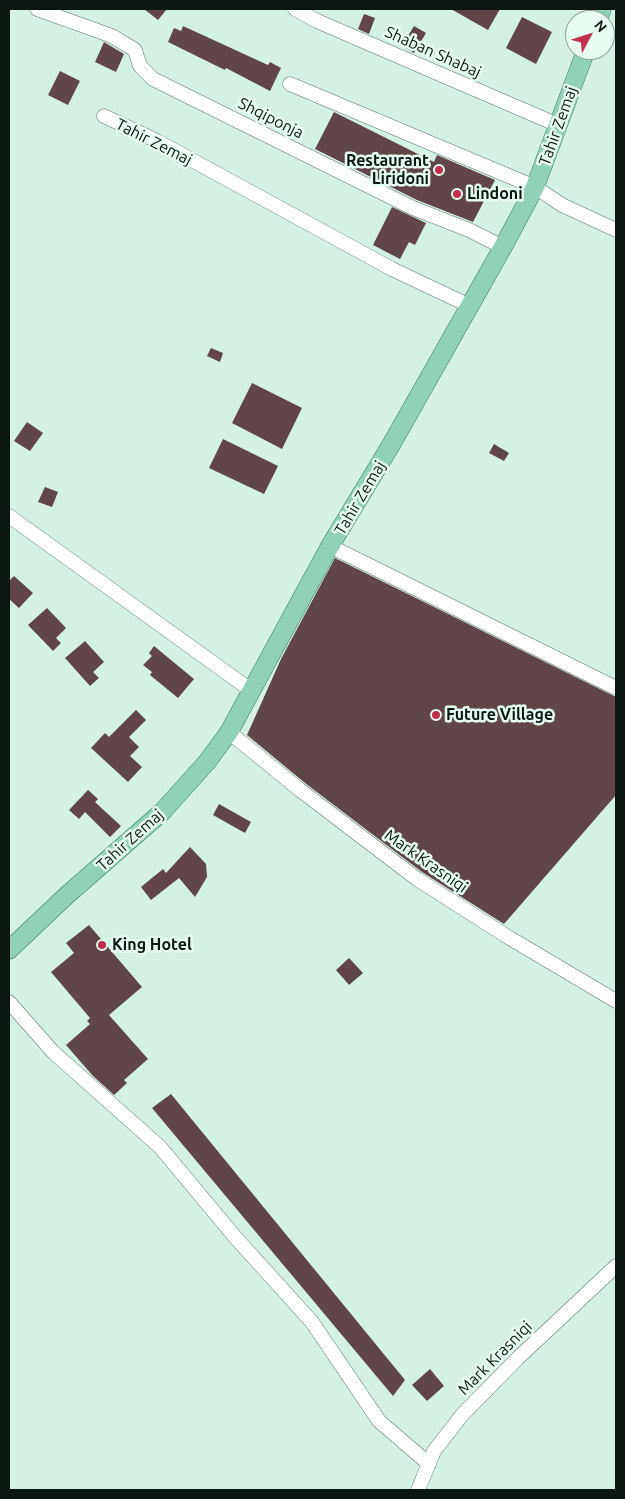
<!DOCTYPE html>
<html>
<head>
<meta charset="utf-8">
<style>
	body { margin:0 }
	#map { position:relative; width:625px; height:1499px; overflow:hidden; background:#d4f2e3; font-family:Ubuntu,sans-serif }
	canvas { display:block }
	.frame { position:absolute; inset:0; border:10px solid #0b1611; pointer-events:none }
	.north { position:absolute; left:565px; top:10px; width:50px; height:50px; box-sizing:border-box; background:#e6fef2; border:1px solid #8ea198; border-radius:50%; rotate:50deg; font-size:14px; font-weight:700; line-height:20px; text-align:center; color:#0b1611 }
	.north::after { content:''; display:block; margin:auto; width:18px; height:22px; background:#c13051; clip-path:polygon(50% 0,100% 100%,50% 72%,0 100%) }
</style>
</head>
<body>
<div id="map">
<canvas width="625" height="1499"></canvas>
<div class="frame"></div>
<div class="north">N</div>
</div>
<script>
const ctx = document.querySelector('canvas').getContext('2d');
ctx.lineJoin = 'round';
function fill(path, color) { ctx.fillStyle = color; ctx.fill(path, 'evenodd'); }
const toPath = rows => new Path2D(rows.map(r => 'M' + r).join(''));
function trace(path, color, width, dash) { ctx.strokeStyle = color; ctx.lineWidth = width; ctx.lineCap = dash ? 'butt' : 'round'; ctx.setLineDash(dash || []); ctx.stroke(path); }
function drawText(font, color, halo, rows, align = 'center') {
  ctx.font = font + ' Ubuntu,sans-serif'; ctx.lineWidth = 5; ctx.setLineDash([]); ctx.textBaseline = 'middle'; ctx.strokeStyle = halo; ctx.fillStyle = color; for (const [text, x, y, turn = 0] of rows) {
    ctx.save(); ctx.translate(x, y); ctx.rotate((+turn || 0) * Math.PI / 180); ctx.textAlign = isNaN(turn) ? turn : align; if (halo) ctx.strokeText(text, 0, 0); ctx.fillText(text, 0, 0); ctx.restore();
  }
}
fill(toPath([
	[144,9,167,9,158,20],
	[451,9,500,9,488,30],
	[364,14,375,18,369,34,358,29],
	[522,17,552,32,536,64,506,48],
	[183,26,268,65,270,62,281,68,270,91,226,68,225,70,168,42,174,28,181,31],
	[414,26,426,33,414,53,402,46],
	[104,42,124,54,116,72,95,62],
	[60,71,80,81,68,105,48,95],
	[334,112,434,162,437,155,495,180,473,222,417,200,315,149],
	[392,207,426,223,415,245,409,242,400,259,373,245],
	[211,348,223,353,220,362,207,356],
	[252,383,302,408,282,449,232,423],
	[27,422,43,433,30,451,14,441],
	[223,439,278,466,264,494,209,468],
	[494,444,509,453,504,461,489,453],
	[45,487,58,492,52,507,38,502],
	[335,558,616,697,616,795,504,924,422,872,305,783,247,735,281,659],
	[14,576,33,593,19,608,9,599,9,581],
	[47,608,66,628,56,638,61,643,53,651,28,625],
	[85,641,104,662,93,672,99,678,90,686,65,658],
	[154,646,194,679,178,698,150,675,152,672,143,665,152,656,149,653],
	[136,710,146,720,129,737,139,747,130,756,142,767,128,782,91,748,105,733,109,737],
	[88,790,98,799,95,802,121,826,110,837,85,812,79,819,69,810],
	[219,804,251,822,245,833,213,815],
	[190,847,206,864,207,877,195,897,179,878,151,900,141,887,163,869,166,873],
	[89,925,142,987,109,1015,148,1059,124,1080,127,1083,114,1095,93,1076,66,1045,90,1024,87,1021,90,1018,51,972,74,953,66,943],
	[349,958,363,973,349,985,336,970],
	[171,1094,405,1380,393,1396,152,1108],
	[430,1369,444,1386,427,1401,412,1385]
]), '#614649');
const minor = toPath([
	[37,9,112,36,135,50,140,66,153,79,413,208,469,230,503,247],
	[295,9,317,21,558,125],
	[290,84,535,187,562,205,616,230],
	[104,116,157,141,392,269,470,306],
	[9,516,252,691],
	[330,546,616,688],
	[229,732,300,790,417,879,508,937,616,1001],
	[9,1002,53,1052,160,1147,235,1237,312,1322,379,1421,429,1464],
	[418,1490,434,1451,462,1415,518,1358,616,1266]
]);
const major = toPath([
	[598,20,602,9],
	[9,950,66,896,162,812,207,762,229,732,330,546,391,445,503,247,535,187,586,50]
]);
trace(minor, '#5e796c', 15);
trace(major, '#337c5e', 19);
trace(minor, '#fff', 14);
trace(major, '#91d1b8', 18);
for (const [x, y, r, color] of [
	[439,170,5,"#c13051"],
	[457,194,5,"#c13051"],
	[436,715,5,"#c13051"],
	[102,945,5,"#c13051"]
]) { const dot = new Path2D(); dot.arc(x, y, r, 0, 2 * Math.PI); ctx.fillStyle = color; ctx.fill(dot); trace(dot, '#e6fef2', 2); }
drawText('16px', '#0b1611', '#e6fef2', [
	["Shaban Shabaj",433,52,24],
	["Shqiponja",271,118,27],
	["Tahir Zemaj",558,126,-70],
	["Tahir Zemaj",154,142,27],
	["Tahir Zemaj",360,498,-59],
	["Tahir Zemaj",130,840,-42],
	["Mark Krasniqi",426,861,35],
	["Mark Krasniqi",495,1358,-45]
]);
drawText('bold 16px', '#0b1611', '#e6fef2', [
	["Restaurant",429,161,"right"],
	["Liridoni",429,179,"right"],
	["Lindoni",467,194],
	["Future Village",446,715],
	["King Hotel",112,945]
], 'left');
</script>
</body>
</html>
